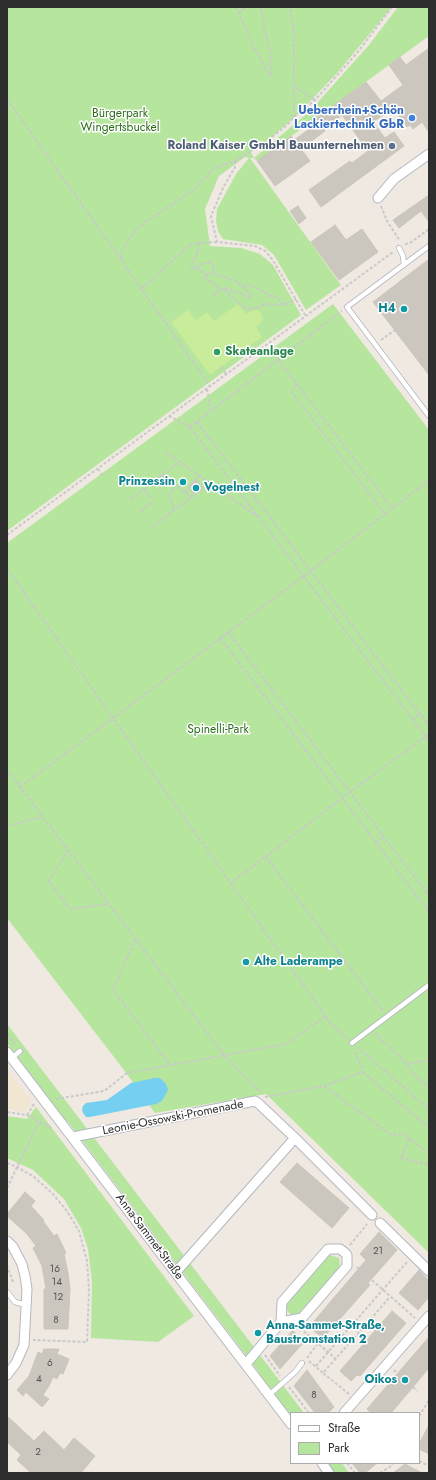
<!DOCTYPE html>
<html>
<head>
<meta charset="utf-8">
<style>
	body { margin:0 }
	#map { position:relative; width:436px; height:1480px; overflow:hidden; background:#efe9e1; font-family:Jost,sans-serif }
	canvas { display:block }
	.frame { position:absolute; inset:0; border:8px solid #2e2e2e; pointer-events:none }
	.legend { position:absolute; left:290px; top:1412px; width:130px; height:52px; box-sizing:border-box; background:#fff; border:1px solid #ababab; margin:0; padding:5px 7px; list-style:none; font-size:12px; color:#2e2e2e }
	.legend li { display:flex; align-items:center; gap:8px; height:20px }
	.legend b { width:20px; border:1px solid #ababab }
</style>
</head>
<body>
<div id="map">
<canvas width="436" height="1480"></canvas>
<div class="frame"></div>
<ul class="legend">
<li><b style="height:5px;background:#fff"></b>Straße</li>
<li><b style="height:11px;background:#b6e59e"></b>Park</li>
</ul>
</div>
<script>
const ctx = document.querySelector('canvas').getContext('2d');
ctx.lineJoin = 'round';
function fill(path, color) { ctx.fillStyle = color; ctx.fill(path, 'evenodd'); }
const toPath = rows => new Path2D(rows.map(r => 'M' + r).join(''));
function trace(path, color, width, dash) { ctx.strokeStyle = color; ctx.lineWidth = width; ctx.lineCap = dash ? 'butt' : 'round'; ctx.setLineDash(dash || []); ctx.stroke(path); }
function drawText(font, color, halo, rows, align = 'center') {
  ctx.font = font + ' Jost,sans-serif'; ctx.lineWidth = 3; ctx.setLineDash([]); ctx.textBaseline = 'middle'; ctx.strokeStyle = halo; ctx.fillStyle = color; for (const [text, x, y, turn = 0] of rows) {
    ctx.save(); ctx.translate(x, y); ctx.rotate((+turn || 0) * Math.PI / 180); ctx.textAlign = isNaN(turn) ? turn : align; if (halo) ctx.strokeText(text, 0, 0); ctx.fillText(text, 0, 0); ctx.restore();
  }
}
fill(toPath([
	[7,1069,29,1098,31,1104,28,1109,23,1112,7,1109]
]), '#f0e6d1');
fill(toPath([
	[7,7,392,7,338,72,298,114,267,141,251,152,254,158,310,111,369,45,398,7,429,7,429,36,257,161,254,158,250,158,341,285,306,310,274,255,262,245,223,239,218,231,216,221,217,209,236,174,249,158,245,157,219,176,205,209,210,246,241,248,260,254,273,265,301,315,7,531],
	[333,304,429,430,429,1253,266,1094,155,1113,124,1070,7,918,7,543],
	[7,1024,257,1351,304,1413,291,1413,291,1415,279,1401,260,1377,258,1371,68,1122,63,1118,7,1043],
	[36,1107,194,1316,158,1342,91,1338,92,1282,88,1249,81,1228,64,1199,33,1170,7,1158,7,1116,27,1119],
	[330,1255,339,1258,340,1268,301,1313,293,1315,290,1314,286,1309,287,1302,327,1257],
	[328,1463,342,1463,349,1473,335,1473]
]), '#b6e59e');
fill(toPath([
	[238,304,246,315,251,311,257,310,261,313,263,319,260,324,256,327,262,337,210,375,171,322,188,310,196,320,207,312,214,321]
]), '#c9ec9a');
fill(toPath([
	[155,1078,160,1078,166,1084,168,1090,162,1101,156,1104,90,1117,86,1117,83,1113,82,1110,83,1106,86,1103,107,1100,131,1083]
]), '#75cff0');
const building = toPath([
	[429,48,429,132,422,122,413,129,410,125,407,127,393,108,373,122,385,138,394,132,404,146,321,207,309,190,350,161,352,163,368,151,342,115,324,129,325,131,301,149,310,161,275,186,257,161,291,136,294,140,315,125,312,121,366,82,381,101,403,85,389,65,400,57,406,65,429,48],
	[429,195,429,222,421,211,399,228,393,220,429,195],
	[298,206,306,218,299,224,290,211,298,206],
	[335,225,346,240,362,229,378,252,339,280,311,242,335,225],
	[429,259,429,375,373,302,429,259],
	[196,480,202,488,200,491,194,493,191,491,190,485,196,480],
	[297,1163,349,1208,332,1228,280,1182,297,1163],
	[25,1192,35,1201,31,1206,44,1220,43,1221,54,1236,57,1234,66,1253,64,1254,68,1273,70,1289,68,1329,44,1329,44,1289,46,1289,42,1266,33,1248,36,1246,27,1234,7,1216,7,1214,25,1192],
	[379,1232,397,1250,368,1283,370,1285,323,1338,309,1327,366,1260,360,1254,379,1232],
	[419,1270,429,1281,429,1297,418,1310,399,1293,419,1270],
	[392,1311,406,1323,360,1376,357,1375,351,1381,340,1371,392,1311],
	[293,1330,303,1343,280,1369,270,1356,293,1330],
	[429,1337,429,1368,391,1413,371,1413,367,1409,429,1337],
	[44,1349,59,1349,57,1354,69,1359,63,1374,60,1373,57,1379,53,1377,49,1386,43,1395,49,1399,42,1407,26,1392,23,1396,17,1390,29,1376,38,1352,42,1354,44,1349],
	[307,1370,334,1407,328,1413,315,1413,294,1386,307,1370],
	[7,1416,34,1441,44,1431,64,1450,74,1438,95,1456,81,1473,31,1473,17,1460,21,1455,7,1442,7,1416],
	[429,1425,429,1454,419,1449,419,1444,429,1425],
	[352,1463,377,1463,365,1473,360,1473,352,1463],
	[405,1464,422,1473,393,1473,405,1464]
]);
fill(building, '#cbc7bf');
trace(building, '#cbc5ba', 1);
const lane = toPath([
	[429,246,347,307,429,416],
	[399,248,403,256,404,265],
	[352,1043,429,985],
	[12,1058,20,1051],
	[7,1292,15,1302,26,1305],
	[269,1395,295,1372,302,1363]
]);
const street = toPath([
	[378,198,394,179,429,154],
	[7,1052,291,1424],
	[73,1137,255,1101,258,1103,295,1138,372,1215],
	[380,1223,429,1271],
	[7,1241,13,1247,22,1264,25,1276,27,1289,24,1345,16,1363,7,1375],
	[176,1272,295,1138],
	[246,1364,281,1322,282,1302,328,1249,340,1249,344,1252,347,1255,347,1266,302,1318,281,1322],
	[344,1413,429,1316],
	[322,1463,329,1473]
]);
trace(lane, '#b4b7c1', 6);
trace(street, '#b4b7c1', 11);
trace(toPath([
	[236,7,253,45,269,76,271,76,270,50,264,28,262,11,260,7],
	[239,13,246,7],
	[295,87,315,100],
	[7,99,210,386],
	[294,117,315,100,357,53,392,7],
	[235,161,235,167,223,188,211,216,217,242,255,246,265,251,272,259,305,315],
	[381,206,387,221,400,241],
	[199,243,198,251,191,266,193,269,195,268,201,264,210,262,214,269,213,273],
	[405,244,410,243,429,229],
	[121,259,122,251,129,238,140,226,191,192,214,168,235,161,266,142,287,125,294,117,294,34,290,7],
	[197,268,201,270,206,276],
	[242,286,248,285,257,288,271,296,278,297,284,305],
	[141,289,190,245,199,243,217,242],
	[225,289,227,293,246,309,257,308,264,304,284,305,296,299],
	[213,294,218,293,219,290,213,282,206,280,205,278,207,275,213,273,234,280,250,293,252,296,249,297,225,288,219,290],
	[381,340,395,330],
	[278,360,297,384,291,391,385,514],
	[221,367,226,374],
	[297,384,392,508],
	[207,389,211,411],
	[169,416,190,427,429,741],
	[197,422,429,726],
	[190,427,342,311],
	[166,452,258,517],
	[98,469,103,476],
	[162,475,172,483],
	[174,484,191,497],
	[144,488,151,498],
	[186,492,198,476],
	[131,499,179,462],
	[174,509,169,495,176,485],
	[141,511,153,501],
	[152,527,209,484],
	[7,535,393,252],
	[7,569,331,1024,348,1039],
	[228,632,429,896],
	[220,638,429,912],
	[412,720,419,714],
	[7,770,224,1055,261,1093],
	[20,787,304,576,429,480],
	[7,826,42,817],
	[376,843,384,837],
	[68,850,49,881,70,909,109,904],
	[266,857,383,1011],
	[230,884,350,792,429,734],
	[135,939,113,990,170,1065],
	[375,1033,407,1064,429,1060],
	[7,1034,15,1044],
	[357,1047,429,1109],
	[407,1064,415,1076,429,1087],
	[363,1072,429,1128],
	[324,1086,391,1135,403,1134,429,1153],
	[265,1097,324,1086,363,1072,355,1050],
	[56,1099,104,1091,127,1073,286,1044,326,1016],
	[7,1112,27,1115,53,1129],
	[27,1115,34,1104],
	[409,1139,401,1158,429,1165],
	[7,1163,17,1167,34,1177,52,1193,67,1211,79,1231,87,1261,89,1289,87,1342,33,1340],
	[7,1188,39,1122],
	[350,1245,367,1224],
	[7,1265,13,1282],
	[357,1267,415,1318],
	[300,1328,336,1359],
	[265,1355,280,1376],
	[307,1358,318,1343],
	[309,1361,323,1373],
	[316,1366,407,1262],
	[394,1370,398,1374],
	[289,1387,309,1413],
	[413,1387,417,1391],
	[349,1394,323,1373,390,1297],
	[419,1416,429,1400],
	[419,1461,429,1466],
	[347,1463,355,1473],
	[380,1473,391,1466,393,1463]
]), '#c9c9c9', 2, [3, 2]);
trace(lane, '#fff', 4.5);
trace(street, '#fff', 9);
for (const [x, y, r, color] of [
	[412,118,4,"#3f7fe0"],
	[392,146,4,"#5c6f8a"],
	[404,309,4,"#0f9aa8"],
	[217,352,4,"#2e9e5b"],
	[183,482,4,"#0f9aa8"],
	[196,488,4,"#0f9aa8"],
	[246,962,4,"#0f9aa8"],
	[258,1333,4,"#0f9aa8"],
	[405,1380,4,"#0f9aa8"]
]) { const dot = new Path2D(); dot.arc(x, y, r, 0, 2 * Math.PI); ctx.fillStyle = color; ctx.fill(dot); trace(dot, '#fff', 1.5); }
drawText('10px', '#555452', null, [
	["21",378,1252],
	["16",55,1270],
	["14",57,1283],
	["12",58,1298],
	["8",56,1321],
	["6",50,1364],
	["4",39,1380],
	["8",314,1396],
	["2",38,1453]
]);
drawText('bold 12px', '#366cbe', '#fff', [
	["Ueberrhein+Schön",404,111],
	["Lackiertechnik GbR",404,125]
], 'right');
drawText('12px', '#2c6e1b', '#fff', [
	["Bürgerpark",120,114],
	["Wingertsbuckel",120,128],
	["Spinelli-Park",218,730]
]);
drawText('bold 12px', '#4e5e75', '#fff', [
	["Roland Kaiser GmbH Bauunternehmen",384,146]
], 'right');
drawText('bold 12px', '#0d838f', '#fff', [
	["H4",396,309],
	["Prinzessin",175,482],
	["Vogelnest",204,488,"left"],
	["Alte Laderampe",254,962,"left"],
	["Anna-Sammet-Straße,",266,1326,"left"],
	["Baustromstation 2",266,1340,"left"],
	["Oikos",397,1380]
], 'right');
drawText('bold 12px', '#27864d', '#fff', [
	["Skateanlage",225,352]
], 'left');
drawText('12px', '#2e2e2e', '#fff', [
	["Leonie-Ossowski-Promenade",173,1118,-11],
	["Anna-Sammet-Straße",149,1237,53]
]);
</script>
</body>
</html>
